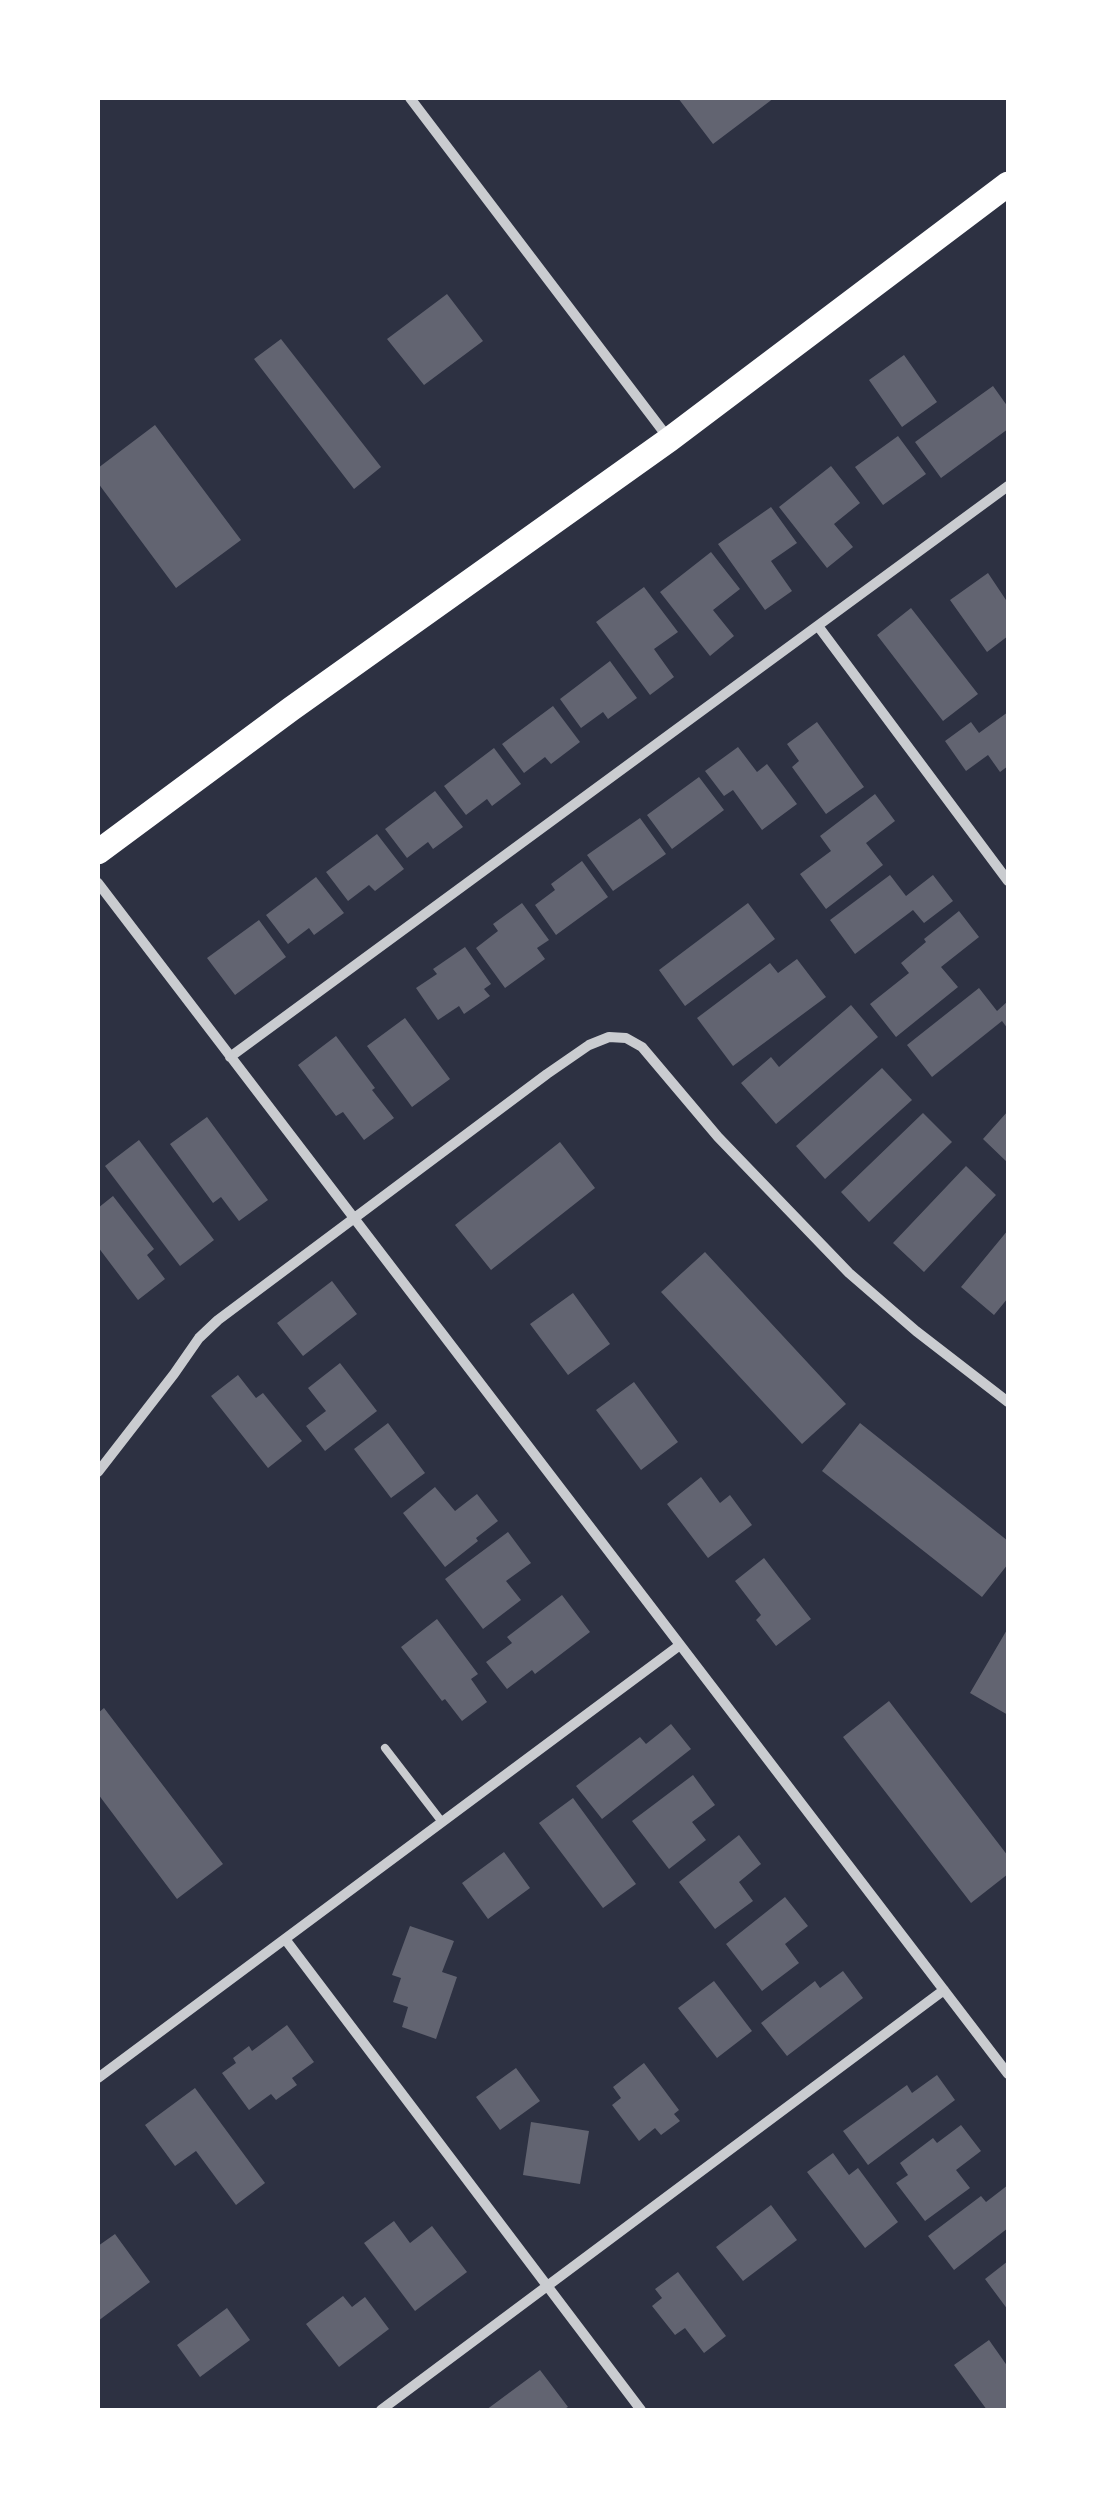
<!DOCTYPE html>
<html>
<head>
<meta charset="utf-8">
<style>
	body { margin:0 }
	#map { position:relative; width:1106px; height:2508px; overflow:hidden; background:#2d3142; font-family:"Zilla Slab",serif }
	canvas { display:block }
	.frame { position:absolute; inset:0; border:100px solid #fff; pointer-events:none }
</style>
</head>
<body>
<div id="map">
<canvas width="1106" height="2508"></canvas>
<div class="frame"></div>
</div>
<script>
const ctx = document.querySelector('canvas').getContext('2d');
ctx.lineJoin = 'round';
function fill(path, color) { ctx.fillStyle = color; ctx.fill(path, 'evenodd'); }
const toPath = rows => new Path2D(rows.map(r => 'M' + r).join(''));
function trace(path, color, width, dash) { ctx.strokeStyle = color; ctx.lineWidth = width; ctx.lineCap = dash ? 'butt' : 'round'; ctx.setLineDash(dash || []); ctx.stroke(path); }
fill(toPath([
	[678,98,774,98,713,144],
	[447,294,483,341,424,385,387,339],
	[281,339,381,467,354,489,254,359],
	[904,355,937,402,902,427,869,380],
	[993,386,1008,407,1008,429,941,478,915,442],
	[155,425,241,540,176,588,98,483,98,468],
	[898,436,926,474,883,505,855,467],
	[831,466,860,503,834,524,853,547,827,568,779,507],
	[771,507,797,543,771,561,792,591,765,610,718,544],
	[711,552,740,589,713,610,734,636,710,656,660,592],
	[988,573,1008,603,1008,636,987,652,950,600],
	[644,587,678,632,654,649,674,677,650,695,596,622],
	[911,608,978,694,943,721,877,635],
	[610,661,637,698,608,719,603,712,581,728,560,699],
	[553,706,580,742,551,764,545,757,524,773,502,744],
	[1008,712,1008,766,1000,772,988,755,966,771,945,741,971,722,979,733],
	[817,722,864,787,826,814,792,767,799,761,787,744],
	[738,747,757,772,767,764,797,804,762,830,733,790,724,796,705,771],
	[494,748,521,784,492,806,487,799,466,815,444,786],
	[699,777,724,810,672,849,647,815],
	[435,791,463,827,433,849,428,842,407,858,385,829],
	[875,794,895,821,866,843,883,865,826,909,800,874,831,851,820,836],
	[640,818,666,854,613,891,587,855],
	[377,834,404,869,375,891,369,885,348,901,326,872],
	[582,861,608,897,556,935,535,905,555,890,551,884],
	[890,875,906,896,933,875,953,901,924,923,913,910,855,954,830,920],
	[316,877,344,913,314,935,309,928,288,944,266,915],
	[522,903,549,940,537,948,545,959,505,988,476,948,498,931,493,924],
	[748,903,775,939,685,1006,659,970],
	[959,911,979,937,941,967,958,987,896,1037,870,1004,909,973,901,963,926,942,924,939],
	[259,920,286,957,235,995,207,958],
	[465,947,491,984,484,989,490,996,464,1014,459,1006,438,1020,416,988,437,974,433,969],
	[797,959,826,997,733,1066,697,1018,770,963,778,973],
	[979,988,997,1011,1008,1001,1008,1029,1002,1021,932,1077,907,1045],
	[851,1005,878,1037,776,1124,741,1083,771,1057,779,1067],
	[405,1018,450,1079,412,1107,367,1046],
	[336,1036,375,1088,372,1090,394,1118,364,1140,343,1112,336,1116,298,1065],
	[882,1068,912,1100,825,1179,796,1146],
	[1008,1111,1008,1163,983,1139],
	[923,1113,952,1142,869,1222,841,1192],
	[207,1117,268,1200,239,1221,221,1197,213,1203,170,1144],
	[139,1140,214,1240,180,1266,105,1166],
	[560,1142,595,1188,491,1270,455,1225],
	[966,1166,996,1195,924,1272,893,1243],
	[113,1196,154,1249,147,1255,165,1279,138,1300,98,1247,98,1208],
	[1008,1230,1008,1298,994,1315,961,1287],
	[705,1252,846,1404,802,1444,661,1292],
	[332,1281,357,1314,303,1356,277,1323],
	[573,1293,610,1344,568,1375,530,1324],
	[340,1363,377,1411,325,1451,306,1426,326,1411,308,1388],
	[238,1375,256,1398,263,1393,302,1441,268,1468,211,1396],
	[634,1382,678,1442,641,1470,596,1410],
	[388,1423,425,1473,391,1498,354,1449],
	[860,1423,1008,1541,1008,1564,982,1597,822,1471],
	[701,1477,720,1503,730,1495,752,1525,708,1558,667,1504],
	[435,1487,455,1511,477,1494,498,1521,476,1538,478,1541,445,1567,403,1513],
	[508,1532,531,1563,506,1581,521,1600,483,1629,445,1579],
	[764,1558,811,1619,776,1646,756,1620,761,1615,735,1581],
	[562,1595,590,1632,535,1674,532,1670,507,1689,486,1662,512,1643,507,1637],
	[437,1619,478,1674,471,1679,487,1702,462,1721,445,1699,442,1701,401,1647],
	[1008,1628,1008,1715,970,1693],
	[889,1701,1008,1856,1008,1874,971,1903,843,1737],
	[104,1708,223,1864,177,1899,98,1794,98,1713],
	[671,1724,691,1749,602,1819,576,1786,640,1737,646,1744],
	[693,1775,715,1805,692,1822,706,1840,669,1869,632,1821],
	[573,1798,636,1884,603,1908,539,1823],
	[739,1835,761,1864,739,1882,753,1901,715,1929,679,1882],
	[504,1852,530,1888,488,1919,462,1883],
	[785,1897,808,1926,785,1944,799,1963,762,1991,726,1944],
	[410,1926,454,1941,442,1972,457,1977,436,2039,402,2027,408,2007,393,2002,401,1978,392,1975],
	[843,1971,863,1998,787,2056,761,2023,815,1981,820,1988],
	[714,1981,752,2031,717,2058,678,2008],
	[287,2025,314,2062,292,2078,297,2085,276,2100,271,2094,249,2110,222,2073,236,2063,233,2058,249,2046,252,2051],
	[644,2063,679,2110,674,2114,680,2121,661,2135,655,2128,639,2141,612,2105,621,2098,613,2087],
	[516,2068,540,2101,500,2130,476,2097],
	[937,2075,955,2100,868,2165,843,2131,907,2085,912,2093],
	[195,2088,265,2183,236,2205,196,2151,175,2166,145,2125],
	[531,2122,589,2131,580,2184,523,2175],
	[961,2125,981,2151,956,2170,970,2188,925,2221,896,2183,908,2175,900,2163,933,2138,937,2143],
	[833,2153,849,2175,858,2168,898,2222,865,2248,807,2172],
	[1008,2185,1008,2228,954,2270,928,2236,981,2196,986,2202],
	[771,2205,797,2240,743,2281,716,2247],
	[394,2221,410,2243,432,2226,467,2272,415,2311,364,2243],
	[115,2234,150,2282,98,2321,98,2246],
	[1008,2261,1008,2310,985,2279],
	[678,2272,726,2336,704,2353,685,2328,675,2335,652,2306,662,2298,655,2289],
	[343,2296,352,2307,365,2297,389,2329,339,2367,306,2324],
	[227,2308,250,2340,200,2377,177,2345],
	[989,2340,1008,2367,1008,2410,987,2410,954,2365],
	[540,2370,568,2407,562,2410,486,2410]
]), '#626471');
trace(toPath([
	[385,1748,442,1822]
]), '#caccd0', 8);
trace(toPath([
	[410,98,669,439],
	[818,626,1008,881],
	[98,883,1008,2074],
	[230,1057,1008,486],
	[98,1472,174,1374,199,1338,218,1320,547,1074,589,1045,609,1037,626,1038,642,1047,718,1137,849,1273,916,1331,1008,1402],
	[285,1939,641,2410],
	[98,2078,680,1645],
	[381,2410,944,1990]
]), '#caccd0', 10);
trace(toPath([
	[98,852,291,709,670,439,1008,184]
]), '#fff', 25);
</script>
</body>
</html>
